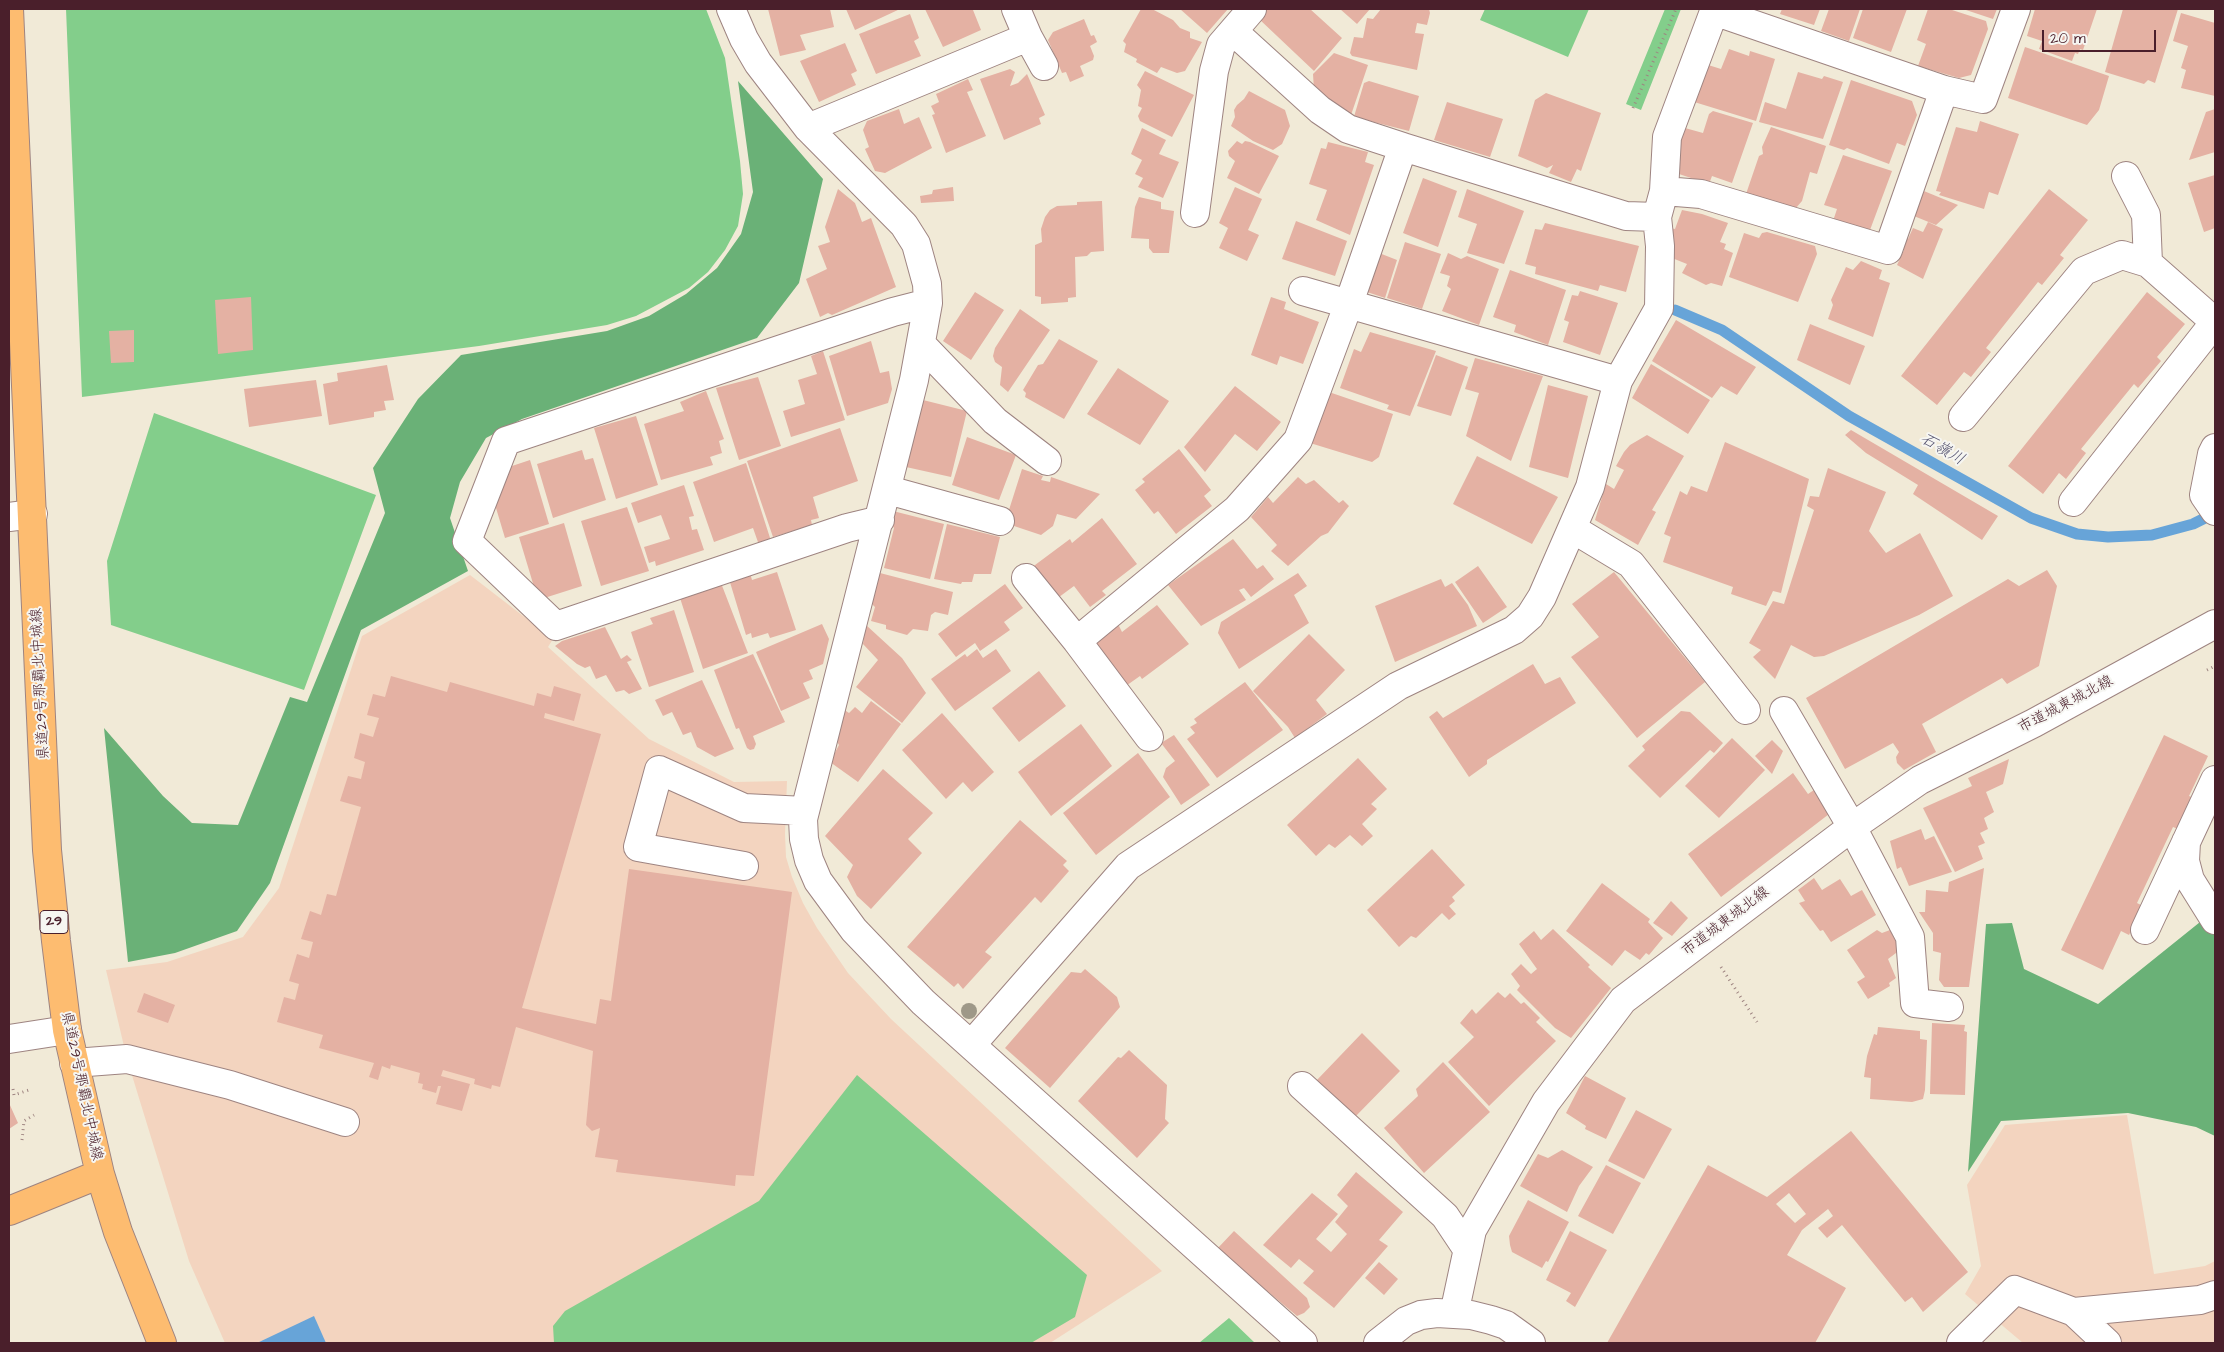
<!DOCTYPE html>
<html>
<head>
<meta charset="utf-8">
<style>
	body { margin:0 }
	#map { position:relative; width:2224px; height:1352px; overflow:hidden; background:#f1ead7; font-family:"Architects Daughter",sans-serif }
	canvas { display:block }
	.frame { position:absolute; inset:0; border:10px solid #4a1f2b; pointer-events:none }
	.scale { position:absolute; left:2042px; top:30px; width:114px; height:22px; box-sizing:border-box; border:2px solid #4a1f2b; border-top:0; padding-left:6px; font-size:15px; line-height:18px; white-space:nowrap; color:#4a1f2b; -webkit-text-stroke:4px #f6f6f2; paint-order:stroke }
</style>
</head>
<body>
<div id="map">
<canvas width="2224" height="1352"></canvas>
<div class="frame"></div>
<div class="scale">20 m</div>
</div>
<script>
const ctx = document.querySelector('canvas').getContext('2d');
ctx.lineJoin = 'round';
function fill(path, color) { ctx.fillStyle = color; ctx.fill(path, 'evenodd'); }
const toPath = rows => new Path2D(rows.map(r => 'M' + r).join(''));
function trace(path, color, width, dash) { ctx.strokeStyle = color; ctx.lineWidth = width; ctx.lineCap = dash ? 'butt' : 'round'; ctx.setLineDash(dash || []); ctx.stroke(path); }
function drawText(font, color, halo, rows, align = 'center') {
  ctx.font = font + ' "Architects Daughter","Klee One",sans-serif'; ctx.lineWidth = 4; ctx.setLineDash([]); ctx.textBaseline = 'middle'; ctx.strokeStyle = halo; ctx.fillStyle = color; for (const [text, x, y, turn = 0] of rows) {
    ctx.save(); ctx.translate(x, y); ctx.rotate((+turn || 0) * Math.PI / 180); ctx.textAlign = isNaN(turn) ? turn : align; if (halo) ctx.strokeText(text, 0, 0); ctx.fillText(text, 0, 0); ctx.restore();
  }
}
fill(toPath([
	[470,575,553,639,548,647,649,739,734,782,787,781,785,834,786,857,792,877,803,903,817,928,848,973,891,1019,1162,1271,1050,1343,225,1343,189,1261,127,1059,106,970,167,962,243,937,279,888,362,636],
	[2127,1115,2154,1274,2205,1266,2215,1261,2215,1343,2023,1343,1965,1294,1981,1266,1967,1185,2005,1125]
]), '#f3d4bf');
fill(toPath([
	[66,9,706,9,725,58,740,161,743,194,738,226,725,250,708,272,689,288,636,316,607,325,479,346,82,397],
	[1485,9,1589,9,1568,57,1480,20],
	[1665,9,1681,9,1641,110,1626,104],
	[154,413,376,495,304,690,111,625,107,561],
	[857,1075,1087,1275,1075,1317,1031,1343,554,1343,553,1326,565,1311,759,1201],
	[1229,1318,1255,1343,1199,1343]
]), '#83ce8b');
fill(toPath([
	[738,81,823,179,799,283,757,338,522,419,486,438,460,482,450,518,468,571,361,630,270,883,237,931,175,953,128,962,104,728,163,796,192,823,238,825,290,697,307,702,385,513,373,468,418,399,461,355,607,331,649,316,686,294,717,268,741,234,753,192],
	[2215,910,2215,1136,2196,1127,2128,1113,2001,1121,1968,1172,1986,924,2012,923,2024,969,2098,1004]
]), '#6ab177');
fill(toPath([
	[314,1316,326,1343,257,1343]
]), '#67a4d8');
trace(toPath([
	[1675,310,1722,330,1849,416,2031,518,2077,534,2108,537,2152,535,2193,524,2215,513]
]), '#67a4d8', 11);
fill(toPath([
	[768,9,830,9,834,27,800,35,806,50,780,56],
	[846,9,900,9,855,30],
	[925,9,977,9,973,10,981,30,943,47],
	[1141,9,1152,9,1173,20,1180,28,1190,32,1190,38,1202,42,1185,71,1177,73,1161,67,1157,73,1136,62,1137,59,1124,52,1126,44,1123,41],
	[1180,9,1228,9,1207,33],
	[1266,9,1310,9,1342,38,1314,71,1258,18],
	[1340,9,1370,9,1357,24],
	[1381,9,1429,9,1430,13,1427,25,1417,23,1415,33,1424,34,1417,70,1352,56,1350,53,1354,37,1363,38,1367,18,1373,19],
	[1782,9,1820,9,1814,25,1780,14],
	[1829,9,1860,9,1849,41,1821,31],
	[1863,9,1907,9,1891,52,1853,38],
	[1928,9,1949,9,1986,21,1988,29,1971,75,1959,78,1918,66,1926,44,1917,40],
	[1963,9,1997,9,1993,19],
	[2035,9,2097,9,2083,50,2080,49,2078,54,2075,53,2072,61,2039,49,2042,41,2027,36],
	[2123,9,2178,9,2155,83,2148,80,2144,84,2105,72],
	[2181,13,2215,23,2215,96,2181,88,2186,70,2181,68,2188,46,2173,41],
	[910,14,919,38,914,41,921,56,876,74,859,34],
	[1084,19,1091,36,1094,35,1097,42,1090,46,1094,56,1093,60,1080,66,1084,76,1070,82,1066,72,1062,73,1048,40,1053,32],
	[845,43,857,71,851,74,856,85,819,102,800,61],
	[2025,47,2109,76,2099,110,2087,125,2008,98],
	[1729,49,1749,56,1750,51,1775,59,1756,121,1691,101,1705,64,1721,69],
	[1334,53,1368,65,1350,118,1314,90,1313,74],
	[1010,69,1015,72,1010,86,1018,83,1027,74,1045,115,1039,118,1041,124,1004,140,980,79],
	[1145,71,1194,95,1172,137,1140,121,1138,116,1142,108,1138,106,1141,90,1137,85],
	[1798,72,1822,79,1824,76,1843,82,1823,139,1759,122,1765,102,1786,109],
	[968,79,973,90,967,92,986,136,946,153,932,115,935,114,931,106,939,102,936,94],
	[1851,80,1912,101,1917,115,1905,146,1897,143,1889,164,1847,148,1844,150,1829,145],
	[1369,81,1419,96,1409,131,1358,118,1353,120,1364,83],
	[1249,91,1285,110,1290,126,1282,144,1273,150,1253,141,1231,126,1235,117,1234,110,1237,105,1244,99],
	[1546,93,1601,113,1581,171,1577,169,1571,182,1549,173,1553,165,1547,168,1518,156,1535,100],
	[1447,102,1503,119,1490,157,1434,140],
	[899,109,904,124,919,117,932,148,885,173,875,171,865,149,869,147,863,130,867,121],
	[2215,109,2215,152,2189,160,2206,112],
	[1713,111,1753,123,1732,183,1712,176,1709,184,1679,174,1677,170,1676,145,1685,128,1703,133,1709,114],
	[1980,121,2019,134,1998,195,1989,192,1984,209,1939,195,1941,192,1936,191,1956,127,1977,132],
	[1771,127,1826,146,1817,174,1810,172,1802,201,1795,209,1746,194,1759,156,1763,154,1762,147],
	[1142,128,1166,140,1159,154,1179,162,1163,198,1138,187,1143,178,1135,174,1142,160,1131,154],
	[1237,141,1242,144,1245,141,1250,142,1279,156,1259,194,1227,178,1235,161,1229,156,1228,151],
	[1328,142,1368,152,1365,162,1374,165,1350,235,1316,220,1327,190,1309,184,1321,148,1326,149],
	[1843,155,1892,171,1870,230,1861,227,1858,233,1832,224,1837,209,1824,205],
	[2215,175,2215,228,2204,232,2188,183],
	[1423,178,1457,191,1438,247,1403,233],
	[953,187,954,201,921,203,920,196,932,194,933,190],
	[1235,187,1262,199,1248,230,1259,235,1247,261,1219,248,1228,228,1219,223],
	[838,189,855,203,862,222,871,218,896,287,832,315,828,313,820,317,806,279,827,269,818,246,830,242,825,227],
	[1467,189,1524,211,1504,264,1467,253,1477,224,1458,217],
	[1919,189,1958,205,1936,225,1909,214],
	[2049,189,2088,220,2060,255,2064,258,2042,285,2038,282,1986,348,1991,352,1971,377,1964,372,1937,405,1901,376],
	[1139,197,1161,202,1161,209,1174,211,1169,253,1153,253,1149,248,1149,239,1131,238,1135,207],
	[1102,201,1104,251,1091,252,1087,256,1075,257,1076,297,1068,298,1068,302,1041,304,1041,297,1035,296,1035,245,1042,242,1041,229,1045,217,1050,210,1057,206,1077,205,1077,202],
	[1682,210,1702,214,1728,223,1720,242,1726,244,1724,249,1733,253,1722,286,1711,283,1706,285,1682,273,1687,264,1672,258,1670,228,1675,229],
	[1296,221,1347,241,1335,276,1282,259],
	[1928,222,1943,229,1923,279,1897,265,1904,250,1900,248,1905,238,1908,239,1913,228,1923,232],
	[1545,223,1639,246,1626,292,1600,285,1598,291,1535,274,1536,267,1525,264,1535,229,1542,230],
	[1767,232,1815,246,1817,254,1798,302,1729,277,1744,233,1759,238,1762,233],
	[1405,242,1441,254,1422,309,1387,298],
	[1374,251,1397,260,1385,298,1361,290],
	[1448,253,1461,259,1467,256,1499,269,1479,325,1442,311,1451,289,1447,286,1450,276,1440,273],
	[1861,261,1882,270,1879,279,1890,283,1873,337,1828,319,1833,305,1831,300,1846,267,1853,270],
	[1510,270,1566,290,1548,345,1514,332,1516,325,1493,317],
	[1580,291,1618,303,1600,355,1563,342,1569,322,1564,320,1572,295,1578,296],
	[975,292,1004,310,971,360,943,341],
	[2147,292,2185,324,2157,357,2161,361,2138,388,2134,384,2081,449,2086,453,2066,479,2059,473,2043,494,2008,466],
	[251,297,253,350,218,354,215,300],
	[1271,297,1286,302,1284,309,1319,322,1303,364,1280,356,1277,365,1251,355],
	[1020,309,1050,330,1008,392,1000,385,1002,367,995,362,993,356,995,348],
	[1676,320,1756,367,1737,395,1721,386,1712,398,1652,361],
	[1810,324,1865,346,1850,385,1797,360],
	[134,330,134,362,111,363,109,331],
	[1370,332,1436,351,1410,416,1387,409,1389,405,1340,388,1354,349,1361,352],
	[1059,339,1098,361,1064,419,1025,397,1026,393,1023,390,1038,365,1043,364],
	[871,341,880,373,889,371,892,389,888,403,847,416,829,356],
	[823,351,845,420,791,437,783,411,805,404,798,380,817,374,811,356],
	[1436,355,1468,367,1451,416,1417,406],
	[1475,358,1543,376,1511,461,1466,436,1479,393,1465,389],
	[1651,364,1710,400,1688,434,1632,398],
	[387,365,394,400,384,401,386,410,374,412,374,417,329,425,323,384,338,381,337,373],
	[1118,368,1169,401,1140,445,1087,414],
	[758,377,781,446,739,460,716,388],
	[316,380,322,416,249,427,244,389],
	[1548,385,1588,396,1568,478,1529,467],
	[1235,386,1281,422,1257,451,1235,434,1205,472,1184,447],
	[706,391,724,439,719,441,722,453,710,457,713,465,661,480,644,424,684,411,680,402],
	[1326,391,1393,414,1379,457,1372,462,1310,443],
	[923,400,967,411,951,477,906,467],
	[636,416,658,485,616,499,594,428],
	[840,428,858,481,813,497,819,518,811,520,812,525,773,537,747,461],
	[1851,430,1998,516,1982,540,1913,494,1918,485,1866,453,1845,435],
	[1647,435,1684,456,1652,510,1656,512,1638,545,1595,520,1606,484,1614,489,1624,470,1616,466,1624,452,1630,445],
	[967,437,1016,455,999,500,952,485],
	[1725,442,1809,479,1781,593,1773,591,1766,606,1731,594,1733,587,1663,562,1671,537,1664,534,1680,491,1687,495,1691,486,1707,492],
	[1179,449,1211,490,1204,496,1212,506,1176,534,1158,511,1154,514,1135,490,1145,482,1142,479],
	[582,450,585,460,593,458,606,500,553,518,537,464],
	[1477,456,1558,497,1532,544,1453,504],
	[530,460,549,524,505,538,490,488,497,471],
	[746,463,771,541,759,545,753,528,714,542,693,482],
	[1828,468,1886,492,1869,531,1886,553,1920,533,1953,596,1919,615,1824,656,1814,657,1791,645,1775,679,1753,657,1761,650,1749,643,1773,601,1784,604,1814,510,1807,506,1810,496,1819,497],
	[1022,469,1043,476,1041,480,1050,482,1051,477,1100,494,1076,519,1057,514,1053,526,1041,535,1011,525,1008,513],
	[1298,477,1306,484,1314,480,1339,503,1343,500,1349,506,1328,533,1321,536,1288,566,1271,551,1277,545,1251,517,1268,497,1273,503],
	[684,485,694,516,689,517,692,530,697,529,704,550,656,566,655,561,649,563,644,547,670,539,661,515,638,523,631,503],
	[627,507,649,571,601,586,581,521],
	[893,511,944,524,930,579,884,568,894,528,890,522],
	[1102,518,1137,564,1102,591,1106,595,1090,607,1074,586,1055,600,1031,568,1070,539,1072,543],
	[564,523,582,586,538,600,519,537],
	[947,524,1000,537,991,574,974,574,972,582,962,582,961,584,934,579],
	[1233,539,1257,569,1263,565,1274,579,1251,597,1244,588,1239,590,1246,600,1201,626,1168,585],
	[1478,566,1507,607,1483,623,1455,582],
	[2047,570,2057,586,2039,666,2007,684,2002,678,1922,724,1936,752,1904,770,1897,763,1896,757,1899,752,1893,743,1845,769,1806,698,2008,579,2019,586],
	[777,572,796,630,770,638,768,633,752,638,751,633,746,635,729,579,750,573,752,580],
	[1614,572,1705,682,1637,738,1571,657,1599,637,1572,604],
	[880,573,953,592,948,615,935,612,931,615,928,631,913,629,907,635,886,629,886,625,871,621,875,607,872,604],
	[1298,573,1307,586,1294,595,1309,623,1239,669,1218,633,1221,622],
	[1441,579,1445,587,1452,583,1468,605,1477,626,1395,662,1375,606],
	[721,583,748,653,703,669,680,598],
	[1005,584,1023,608,1004,622,1010,630,980,651,975,643,956,657,938,634],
	[1157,605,1189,644,1142,679,1140,676,1123,688,1095,652,1096,642,1118,624,1122,632],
	[674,610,694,672,649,687,631,632,653,624,650,618],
	[822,624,829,639,823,664,809,670,813,679,803,683,810,698,781,711,756,652],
	[866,625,902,658,926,693,902,723,856,687,878,660,863,644],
	[605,627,621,659,627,655,632,660,627,662,642,689,629,694,624,690,616,692,606,675,596,679,590,666,585,668,577,664,555,646,562,641],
	[1309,634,1345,670,1316,700,1327,714,1295,738,1288,727,1253,691],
	[977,649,983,658,996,649,1011,671,955,711,931,679,965,654,967,657],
	[753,654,785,722,753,736,756,744,754,749,750,750,747,748,739,728,736,729,714,670],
	[1533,664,1545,684,1560,677,1576,703,1487,760,1487,764,1469,777,1429,717,1437,711,1443,718],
	[1039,671,1066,706,1019,742,992,708],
	[391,676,447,692,450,682,534,706,537,693,551,697,554,686,581,694,574,721,545,713,544,718,601,734,522,1008,596,1024,600,999,611,1001,629,869,792,892,754,1176,736,1175,735,1186,616,1172,618,1160,595,1157,600,1128,592,1131,586,1125,593,1051,516,1027,500,1087,492,1085,491,1089,474,1084,475,1079,443,1070,441,1076,470,1084,462,1111,436,1104,441,1086,438,1086,436,1093,422,1089,423,1084,418,1083,420,1073,391,1065,390,1069,382,1066,378,1080,369,1077,374,1063,319,1048,323,1035,277,1022,284,997,295,1000,299,984,289,981,297,954,309,958,313,942,301,939,310,911,321,915,327,894,336,896,361,807,340,801,348,776,361,779,365,762,354,758,360,733,373,737,379,718,367,715,373,694,385,697],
	[702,680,734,749,715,757,697,747,691,732,683,735,672,712,663,716,655,700],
	[1245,682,1283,730,1217,778,1187,739,1195,733,1190,727,1197,723,1194,719],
	[871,701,901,724,858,782,830,762,839,745,835,738,843,709,849,713,855,707,862,713],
	[1681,711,1690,712,1723,743,1714,753,1710,750,1660,798,1628,766,1645,750,1642,746],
	[942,713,994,772,972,792,963,782,946,799,902,750],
	[1081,724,1112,766,1051,816,1018,772],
	[1174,735,1210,785,1181,805,1163,777,1166,768,1175,761,1161,743],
	[2164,735,2208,756,2189,796,2194,798,2178,829,2173,827,2137,903,2143,906,2129,935,2121,931,2103,970,2061,950],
	[1732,738,1765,770,1719,818,1685,786],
	[1772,740,1783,751,1772,774,1755,756],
	[1138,753,1170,797,1096,855,1063,813],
	[1358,758,1387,789,1371,804,1377,809,1362,824,1373,836,1362,846,1350,835,1335,848,1329,844,1316,856,1287,825],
	[2009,759,2003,784,1986,792,1994,812,1984,818,1988,829,1980,833,1985,843,1978,846,1983,859,1955,872,1923,808,1972,786,1968,778],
	[883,769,933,813,908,839,922,853,871,909,857,896,847,877,853,865,825,836],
	[1793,773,1808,794,1817,788,1833,811,1721,897,1688,854],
	[1020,820,1067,861,1063,865,1069,871,1041,903,1035,897,985,952,992,957,963,989,958,983,954,987,907,947],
	[1921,829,1925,840,1934,836,1952,872,1909,886,1901,867,1897,869,1890,841],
	[1432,849,1465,885,1452,897,1455,901,1449,906,1456,914,1449,920,1442,913,1416,938,1411,936,1399,947,1367,910],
	[1984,868,1969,987,1944,987,1939,980,1941,953,1933,951,1933,933,1919,912,1925,912,1926,890,1948,892,1949,882],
	[1814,878,1822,890,1840,879,1851,896,1862,890,1876,915,1831,942,1823,930,1820,931,1799,903,1805,901,1798,890],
	[1602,883,1650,919,1648,922,1663,938,1649,955,1646,953,1640,960,1625,950,1612,966,1566,931],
	[1671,901,1688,918,1672,936,1653,923],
	[1553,929,1590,965,1588,967,1611,988,1571,1038,1555,1028,1517,990,1520,986,1511,974,1521,964,1531,974,1537,969,1519,944,1534,931,1541,940],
	[1877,930,1882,933,1890,930,1900,950,1888,959,1896,978,1889,983,1890,986,1868,999,1857,982,1865,977,1847,950],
	[1085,969,1117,997,1120,1007,1050,1088,1005,1048,1071,972,1081,973],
	[1498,992,1505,998,1510,993,1521,1004,1524,1002,1540,1018,1536,1022,1556,1041,1489,1106,1448,1062,1474,1037,1460,1023,1472,1009,1476,1014],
	[144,993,175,1005,168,1023,137,1012],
	[1932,1023,1965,1025,1964,1031,1967,1032,1965,1095,1930,1094],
	[1878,1027,1920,1031,1920,1039,1927,1040,1925,1090,1923,1099,1912,1102,1870,1099,1871,1078,1864,1077,1867,1056,1874,1034,1877,1035],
	[1362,1033,1400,1071,1354,1118,1316,1081],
	[1129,1050,1167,1085,1165,1119,1169,1123,1137,1158,1078,1101,1118,1057,1121,1058],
	[1443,1062,1490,1112,1424,1173,1384,1128,1418,1096,1416,1089],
	[1585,1076,1626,1098,1606,1139,1585,1129,1586,1126,1566,1113],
	[9,1103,18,1123,9,1129],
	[1636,1110,1672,1129,1644,1179,1608,1161],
	[1851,1131,1968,1272,1923,1312,1912,1297,1905,1302,1842,1225,1827,1238,1818,1228,1833,1216,1828,1209,1802,1230,1787,1255,1846,1288,1815,1343,1607,1343,1708,1165,1767,1197],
	[1789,1193,1806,1214,1795,1223,1776,1204],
	[1562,1150,1593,1167,1579,1186,1567,1212,1520,1186,1538,1154,1548,1158],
	[1606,1165,1641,1183,1613,1234,1578,1216],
	[1356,1172,1403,1212,1379,1240,1388,1246,1334,1308,1303,1283,1314,1271,1299,1259,1291,1268,1263,1245,1312,1193,1338,1214,1316,1239,1331,1252,1347,1234,1335,1222,1348,1206,1337,1195],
	[1528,1200,1569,1222,1548,1262,1546,1261,1542,1268,1512,1252,1510,1245,1509,1236],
	[1234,1231,1307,1298,1310,1307,1304,1313,1297,1316,1217,1249],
	[1570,1231,1607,1250,1575,1307,1566,1301,1571,1293,1546,1280],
	[1379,1262,1398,1279,1384,1295,1365,1278]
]), '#e4b1a3');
const minor = toPath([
	[731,9,744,39,758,63,808,128,904,225,916,244,927,284,928,303,914,380,803,819,804,839,809,860,818,881,854,930,923,1002,1303,1343],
	[1016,9,1028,37,1044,66],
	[1714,11,1944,90,1983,99,2016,9],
	[1233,31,1320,110,1348,129,1403,147],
	[808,128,1028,37],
	[2126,176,2146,215,2148,263],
	[1664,191,1701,194,1888,250,1944,90],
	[1195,213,1214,71,1221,45,1252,9],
	[1303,291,1618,381],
	[922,345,995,421,1047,461],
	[1963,417,2084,271,2122,255,2148,263,2215,322],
	[2215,448,2212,454,2204,495,2215,511],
	[888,490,1000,521],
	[2073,502,2215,322],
	[9,517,33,514],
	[880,520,847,528,556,626,467,541,506,441,893,312,928,303],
	[1573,529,1631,564,1746,710],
	[1026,578,1077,641],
	[1784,711,1852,827,1910,937,1915,1003,1949,1007],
	[1149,737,1077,641,1237,509,1298,440,1349,303,1403,147,1626,216,1657,217],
	[2186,842,2185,861,2190,880,2215,920],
	[744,866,638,847,659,770,744,808,805,811],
	[2145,930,2215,780],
	[9,1039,67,1030],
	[972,1044,1128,866,1398,686,1514,630,1530,616,1542,597,1590,487,1618,381,1659,308,1660,246,1657,217,1664,191,1667,137,1715,9],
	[74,1063,127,1059,230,1085,345,1122],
	[1302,1086,1445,1216,1467,1249],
	[2074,1312,2200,1300,2215,1295],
	[1454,1314,1472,1230,1546,1102,1623,1000,1852,827,1920,780,2034,723,2215,624],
	[1378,1343,1406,1321,1421,1315,1437,1313,1471,1315,1491,1320,1506,1325,1531,1343],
	[1961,1343,2015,1290,2074,1312,2107,1343]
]);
const major = toPath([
	[9,9,47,850,56,941,67,1030,100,1174,118,1232,162,1343],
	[9,1211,100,1174]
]);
trace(minor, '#9e8481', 30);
trace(major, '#9e8481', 30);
trace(toPath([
	[1633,108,1676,9],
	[2207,670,2215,666],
	[1721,967,1757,1022],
	[13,1089,14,1095,29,1090],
	[22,1140,24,1121,34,1115]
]), '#9e8481', 3, [1, 4]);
trace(minor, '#fff', 28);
trace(major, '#fdbc70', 28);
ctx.fillStyle = '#9e9888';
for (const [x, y] of [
	[969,1011]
]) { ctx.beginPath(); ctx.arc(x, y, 8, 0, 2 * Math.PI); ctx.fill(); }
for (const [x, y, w] of [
	[54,922,28]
]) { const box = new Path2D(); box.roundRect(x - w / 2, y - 11.5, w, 23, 4); ctx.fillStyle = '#f6f6f2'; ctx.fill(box); trace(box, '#4a1f2b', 1); }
drawText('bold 14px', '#4a1f2b', null, [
	["29",54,922]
]);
drawText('15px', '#4a1f2b', '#f6f6f2', [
	["県道29号那覇北中城線",41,684,-93],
	["市道城東城北線",2066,705,-28],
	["市道城東城北線",1726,922,-37],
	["県道29号那覇北中城線",81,1086,78]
]);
drawText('italic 16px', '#565470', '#f6f6f2', [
	["石嶺川",1942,450,30]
]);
</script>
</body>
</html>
